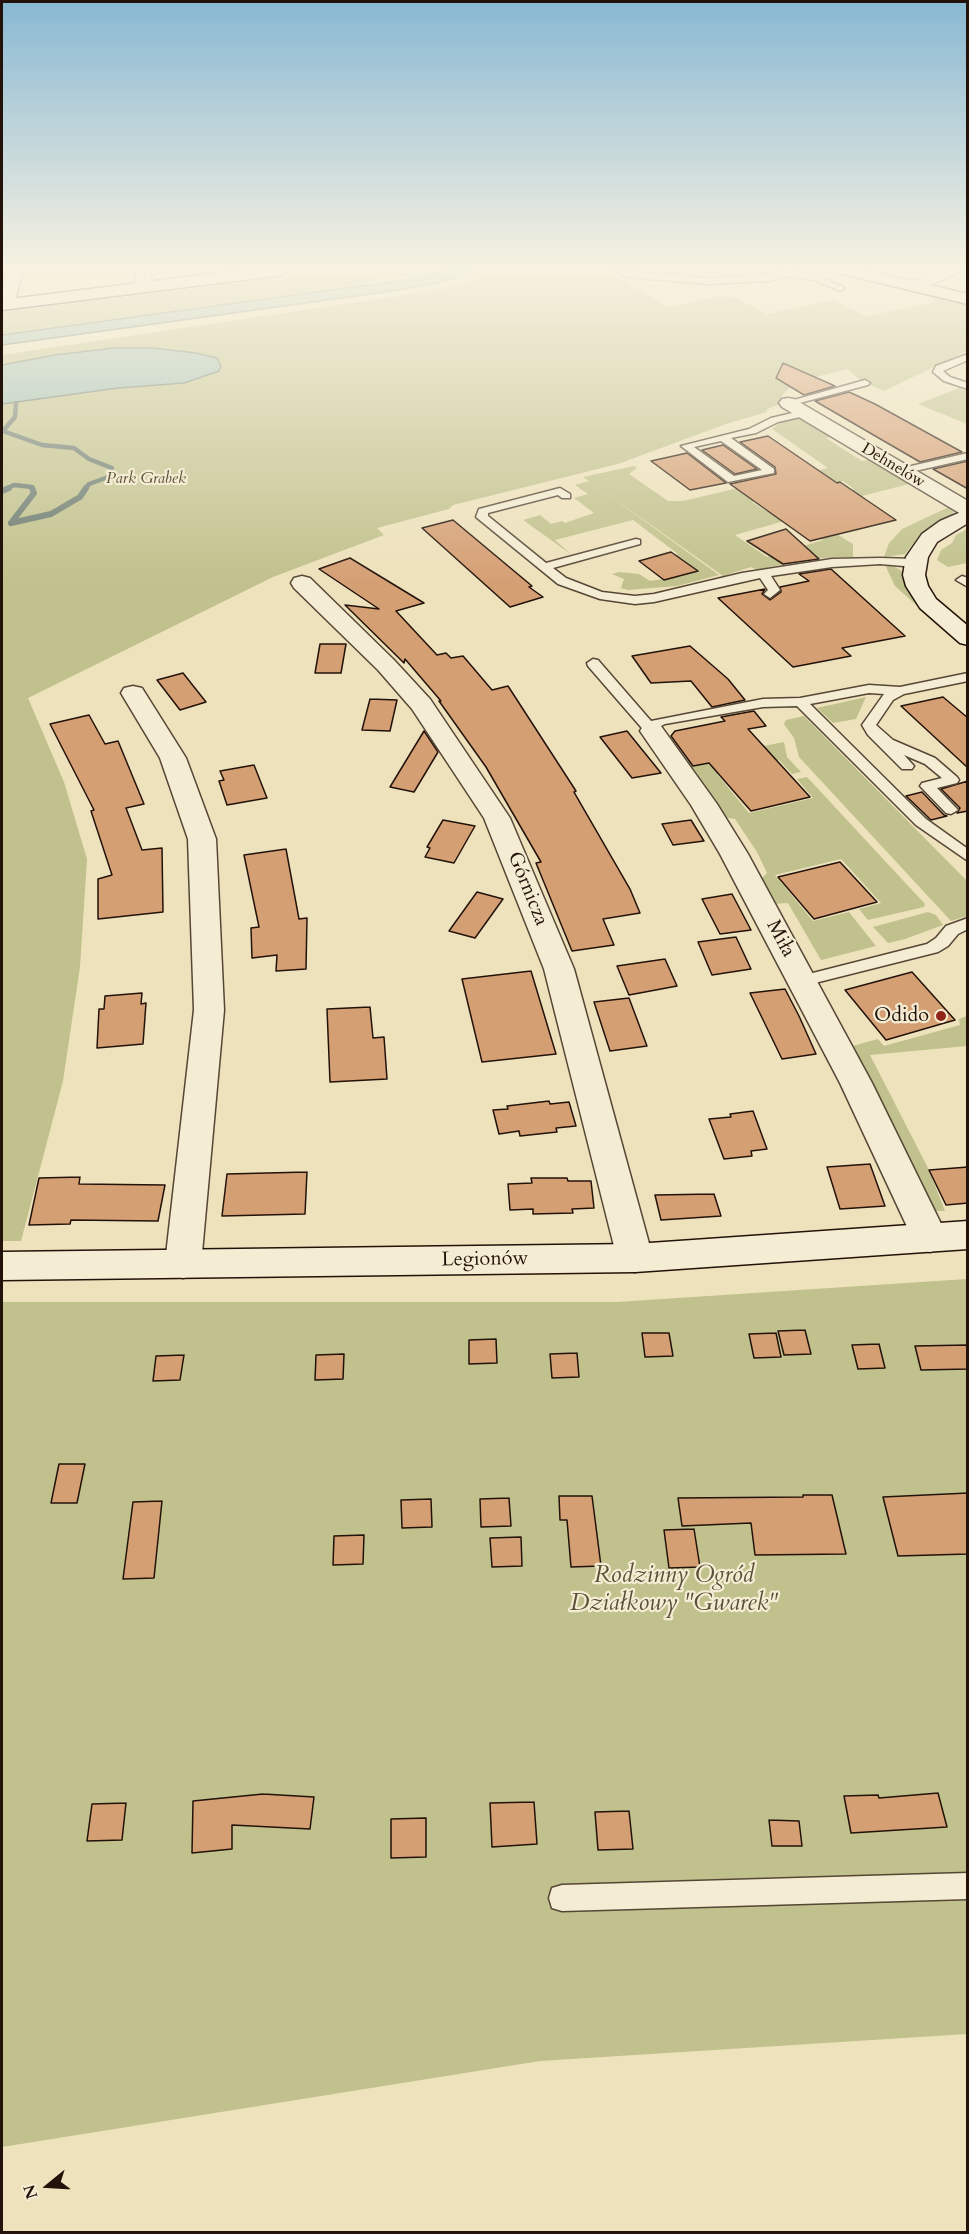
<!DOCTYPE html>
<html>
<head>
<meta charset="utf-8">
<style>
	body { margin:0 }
	#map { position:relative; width:969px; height:2234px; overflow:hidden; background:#eee2bc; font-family:Cardo,serif }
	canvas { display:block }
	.frame { position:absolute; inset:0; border:3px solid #231209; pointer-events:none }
	.north { position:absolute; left:18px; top:2156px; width:60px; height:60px; -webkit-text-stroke:4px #f4ecd3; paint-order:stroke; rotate:252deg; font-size:16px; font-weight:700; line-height:24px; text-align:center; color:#231209 }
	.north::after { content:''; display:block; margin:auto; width:21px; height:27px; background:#231209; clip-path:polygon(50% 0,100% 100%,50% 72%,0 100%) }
</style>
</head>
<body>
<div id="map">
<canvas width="969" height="2234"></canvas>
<div class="frame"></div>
<div class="north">N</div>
</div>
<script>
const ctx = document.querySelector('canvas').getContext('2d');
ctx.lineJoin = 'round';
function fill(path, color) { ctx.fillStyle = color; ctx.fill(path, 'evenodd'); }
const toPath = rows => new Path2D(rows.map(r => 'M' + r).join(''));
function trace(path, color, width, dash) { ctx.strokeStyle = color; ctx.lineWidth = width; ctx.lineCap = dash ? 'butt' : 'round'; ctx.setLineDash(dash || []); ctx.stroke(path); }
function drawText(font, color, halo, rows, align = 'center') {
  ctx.font = font + ' Cardo,serif'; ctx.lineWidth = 4.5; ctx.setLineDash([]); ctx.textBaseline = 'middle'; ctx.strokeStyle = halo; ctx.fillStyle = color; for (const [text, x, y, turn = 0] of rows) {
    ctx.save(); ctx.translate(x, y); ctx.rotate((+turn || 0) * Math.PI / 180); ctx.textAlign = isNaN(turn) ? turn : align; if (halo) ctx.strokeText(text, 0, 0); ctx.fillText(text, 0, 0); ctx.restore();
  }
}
fill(toPath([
	[339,270,440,270,318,291,2,334,2,312],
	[493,270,604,270,669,307,720,296,736,298,767,314,833,300,866,316,935,302,932,295,967,303,967,351,884,391,861,381,848,369,819,376,790,387,781,397,789,401,767,409,767,412,726,424,618,464,453,505,449,509,377,528,384,535,273,577,28,698,64,782,87,859,80,967,63,1081,21,1241,2,1241,2,355,431,291,457,286],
	[959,388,967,391,967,424,918,404],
	[799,419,807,420,836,435,826,438,862,461,873,459,913,483,854,498,845,492,854,489,843,481,782,495,765,482,828,468,772,429,784,420],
	[634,466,637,468,629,474,668,501,683,501,751,485,769,498,752,502,766,511,784,507,826,509,735,535,767,557,823,540,810,531,825,527,853,544,853,557,821,558,769,567,760,571,751,567,723,576,602,490,719,575,677,586,628,590,621,588,624,579,612,574,619,572,639,574,650,581,682,576,675,555,678,554,633,520,555,540,572,555,523,520,540,515,551,524,562,521,565,523,594,513,574,498,588,494,575,485,589,481,583,477],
	[951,506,954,510,952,515,920,535,905,554,884,557,889,543,902,529],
	[967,529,967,563,948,567,937,560,941,550,952,543,956,535],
	[885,565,895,567,902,571,909,592,923,611,895,586],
	[866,697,856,719,833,723,817,708],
	[804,716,967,881,967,916,951,921,799,757,794,738,784,724,786,720],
	[784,742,787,757,801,772,792,774,779,760,717,774,749,813,813,798,797,779,807,777,925,904,924,907,868,920,859,909,881,903,841,859,775,875,813,921,849,912,876,946,821,960,788,903,772,904,760,880,767,873,757,852,735,819,723,817,683,762],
	[928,912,936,915,943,925,905,939,888,943,873,927],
	[967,1016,967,1046,870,1055,929,1170,945,1211,935,1211,921,1197,849,1047,878,1039,884,1046,960,1025,959,1019],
	[967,1279,967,2034,540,2061,2,2147,2,1302,617,1302]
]), '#c0c18c');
const water = toPath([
	[446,270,477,270,438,283,385,292,2,345,2,335,404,280,446,270],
	[114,348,153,348,196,353,217,358,221,366,219,371,184,383,118,388,2,404,2,365,55,355,114,348]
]);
fill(water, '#99bdb4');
trace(water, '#6a7970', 1.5);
trace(toPath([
	[16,403,15,417,3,431,42,445,74,448,89,459,112,468,111,476,89,484,85,489],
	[6,489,14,485,32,487,33,489]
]), '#6a7970', 4.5);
trace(toPath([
	[2,491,9,488],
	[11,523,34,493,32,488],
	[11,523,51,514,80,497,86,488]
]), '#6a7970', 6);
const building = toPath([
	[783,363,835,386,804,395,776,378,783,363],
	[849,392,875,404,962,452,920,462,815,401,849,392],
	[768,436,837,483,840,482,896,520,810,541,730,484,776,474,775,467,740,442,768,436],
	[723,445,757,469,735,474,702,450,723,445],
	[687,453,726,483,690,490,651,461,687,453],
	[968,461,968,489,933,469,968,461],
	[453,520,532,586,529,587,543,597,510,607,422,528,453,520],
	[786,529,819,559,783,564,747,541,786,529],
	[671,552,698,571,664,580,639,561,671,552],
	[350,558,424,603,396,611,437,655,446,653,451,658,463,656,492,690,508,686,576,791,574,792,630,889,640,913,603,919,614,945,572,951,536,863,541,862,486,767,439,701,441,701,405,659,404,663,345,605,379,609,319,569,350,558],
	[831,569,905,636,842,648,851,656,793,667,718,598,765,589,762,594,770,600,781,592,780,587,809,581,799,574,831,569],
	[320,644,346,644,341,673,315,673,320,644],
	[690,646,728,679,745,700,712,707,691,681,651,683,632,656,690,646],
	[183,673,206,702,180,710,157,680,183,673],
	[943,697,968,718,968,768,901,706,943,697],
	[370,699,397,700,390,731,362,730,370,699],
	[754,711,766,726,748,729,810,797,751,811,709,763,693,766,671,736,675,731,725,721,721,717,754,711],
	[89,715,105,744,118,741,144,804,126,808,142,850,162,848,163,912,98,919,98,879,112,875,91,811,94,810,50,724,89,715],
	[424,731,438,752,414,792,390,787,424,731],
	[627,731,661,773,632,778,600,737,627,731],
	[254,765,267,798,227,805,219,781,224,780,220,771,254,765],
	[968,781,968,811,957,813,960,808,941,789,968,781],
	[922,792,944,815,947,816,931,820,906,796,922,792],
	[443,820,475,826,454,863,425,857,430,848,427,847,443,820],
	[691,820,704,841,673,845,662,824,691,820],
	[286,849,299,919,307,918,306,969,276,971,277,955,252,958,251,928,259,927,244,855,286,849],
	[840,862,877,902,814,919,778,877,840,862],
	[477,892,503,899,475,938,449,931,477,892],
	[732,894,751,930,720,934,702,899,732,894],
	[736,937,751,969,712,975,698,942,736,937],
	[665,959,677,986,629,995,617,966,665,959],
	[531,971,556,1054,482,1062,462,979,531,971],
	[912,972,955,1020,886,1040,845,990,912,972],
	[785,989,799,1016,816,1054,782,1059,750,993,785,989],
	[142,993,141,1004,146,1003,143,1044,97,1048,99,1009,104,1009,105,996,142,993],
	[629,998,647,1046,610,1051,594,1002,629,998],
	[370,1007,373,1038,384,1037,387,1079,330,1082,327,1009,370,1007],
	[549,1101,550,1104,569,1102,576,1126,556,1128,557,1132,520,1136,519,1131,499,1134,493,1110,508,1109,507,1106,549,1101],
	[753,1111,767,1149,751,1151,752,1156,724,1159,709,1119,731,1117,730,1114,753,1111],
	[870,1164,885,1206,840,1209,827,1167,870,1164],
	[968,1167,968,1203,946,1205,929,1170,968,1167],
	[307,1172,305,1214,222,1216,227,1174,307,1172],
	[80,1177,79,1184,165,1185,158,1221,71,1220,70,1224,29,1225,39,1178,80,1177],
	[531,1178,567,1178,568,1181,591,1181,594,1208,572,1209,573,1213,533,1214,533,1209,510,1210,508,1184,532,1183,531,1178],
	[714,1194,721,1216,661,1220,655,1195,714,1194],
	[805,1330,811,1354,784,1355,778,1331,805,1330],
	[642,1333,669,1333,673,1356,645,1357,642,1333],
	[776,1333,781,1357,754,1358,749,1334,776,1333],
	[496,1339,497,1363,469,1364,469,1340,496,1339],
	[879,1344,885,1368,858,1369,852,1345,879,1344],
	[968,1345,968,1369,921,1370,915,1346,968,1345],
	[577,1353,579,1377,552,1378,550,1354,577,1353],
	[344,1354,343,1379,315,1380,316,1355,344,1354],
	[184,1355,180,1380,153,1381,156,1356,184,1355],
	[59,1464,85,1464,77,1503,51,1503,59,1464],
	[968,1493,968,1554,898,1556,883,1497,968,1493],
	[803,1495,832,1495,846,1554,755,1555,751,1523,682,1526,678,1498,803,1497,803,1495],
	[559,1496,592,1496,601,1566,571,1567,567,1520,560,1520,559,1496],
	[509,1498,511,1526,481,1527,480,1499,509,1498],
	[431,1499,432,1527,402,1528,401,1500,431,1499],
	[162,1501,154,1578,123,1579,133,1502,162,1501],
	[694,1529,700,1567,669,1568,664,1530,694,1529],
	[364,1535,363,1564,333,1565,334,1536,364,1535],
	[521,1537,522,1566,492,1567,490,1538,521,1537],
	[938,1793,947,1827,851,1833,844,1796,878,1795,879,1798,938,1793],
	[263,1794,314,1797,310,1829,232,1825,232,1849,192,1853,193,1801,263,1794],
	[534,1802,537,1844,492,1847,490,1803,534,1802],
	[126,1803,122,1840,87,1841,92,1804,126,1803],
	[629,1811,633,1849,598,1850,595,1812,629,1811],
	[426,1818,426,1857,391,1858,391,1819,426,1818],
	[769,1820,799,1821,802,1846,772,1846,769,1820]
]);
fill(building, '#d59f74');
trace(building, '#231209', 1.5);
const lane = toPath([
	[610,270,708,278,770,275,782,270,791,270,819,276,845,288,841,291,814,280,786,276,770,281,708,284,627,277,610,270],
	[968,354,968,360,943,371,950,377,968,383,968,389,944,381,933,372,936,366,968,354],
	[865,380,870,383,868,385,788,406,783,403,865,380],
	[805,410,809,411,809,415,778,422,756,433,731,438,774,469,774,473,728,482,681,446,749,429,771,418,805,410],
	[721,441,762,470,734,476,694,447,721,441],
	[968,453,968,459,902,474,897,471,898,469,968,453],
	[560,488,570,494,570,498,562,498,558,495,488,513,488,516,546,563,636,539,640,540,640,544,553,568,566,578,602,592,635,596,654,594,742,573,832,559,880,558,915,559,921,563,915,567,880,564,832,567,771,576,780,590,770,598,764,594,768,590,760,578,654,602,635,604,600,599,558,584,476,517,479,509,560,488],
	[962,576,968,578,968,587,956,580,962,576],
	[593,659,598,660,651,721,763,699,800,698,869,685,900,687,968,673,968,681,904,694,893,700,876,725,893,740,935,758,957,777,959,780,957,783,937,788,958,810,951,814,946,813,920,786,922,783,942,778,925,764,904,755,914,766,912,769,902,769,868,735,862,725,884,694,869,693,810,704,926,819,968,849,968,861,916,825,797,706,763,707,665,724,661,726,657,734,652,735,647,734,588,666,587,663,593,659],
	[968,918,968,929,958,934,948,946,938,952,803,986,797,985,795,981,797,977,927,944,936,938,946,926,968,918],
	[968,1873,968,1899,562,1911,552,1908,549,1898,552,1888,562,1885,968,1873]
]);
const street = toPath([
	[7,270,23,270,14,304,6,309,2,308,2,291,7,270],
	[137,270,153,270,148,290,136,290,134,287,137,270],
	[939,270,960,270,958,273,920,289,914,291,906,286,908,283,939,270],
	[788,398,794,399,968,501,968,516,961,514,782,407,779,403,782,399,788,398],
	[302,576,310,578,394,660,430,699,510,818,574,969,653,1258,648,1268,635,1272,622,1268,617,1258,544,969,484,818,412,709,378,670,294,588,291,583,294,578,302,576],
	[133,686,142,688,186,758,216,839,224,1010,201,1264,196,1274,183,1278,170,1274,165,1264,194,1010,188,839,160,758,121,693,124,688,133,686],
	[652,724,661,726,717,804,748,854,872,1083,948,1238,943,1248,930,1252,917,1248,840,1083,720,854,691,805,640,731,643,726,652,724]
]);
const secondary = toPath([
	[243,270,290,270,283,275,2,310,2,300,243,270],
	[836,270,864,270,968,294,968,304,838,273,836,270],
	[968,509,968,523,937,542,928,557,925,575,928,586,936,599,968,626,968,645,960,643,920,608,906,586,903,575,906,557,922,534,940,521,968,509],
	[968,1221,968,1249,635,1272,2,1280,2,1252,635,1244,968,1221]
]);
trace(lane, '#564636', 3);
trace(street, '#564636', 3);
trace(secondary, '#231209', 3);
fill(lane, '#f4ecd3');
fill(street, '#f4ecd3');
fill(secondary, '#f4ecd3');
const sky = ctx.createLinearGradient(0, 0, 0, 583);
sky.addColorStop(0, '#88b8d3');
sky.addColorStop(0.46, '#f7f2e1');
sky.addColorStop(1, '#f7f2e100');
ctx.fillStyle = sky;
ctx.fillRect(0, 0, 969, 583);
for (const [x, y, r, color] of [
	[941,1016,6,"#8f2418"]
]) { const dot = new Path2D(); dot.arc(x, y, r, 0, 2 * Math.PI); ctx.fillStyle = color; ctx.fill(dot); trace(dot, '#f4ecd3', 2); }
drawText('16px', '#231209', '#f4ecd3', [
	["Dehnelów",893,466,31]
]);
drawText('italic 16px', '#5a4f37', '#f4ecd3', [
	["Park Grabek",146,479]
]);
drawText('20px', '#231209', '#f4ecd3', [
	["Górnicza",527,889,68],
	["Miła",780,939,62],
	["Legionów",485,1260,-1]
]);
drawText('20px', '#231209', '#f4ecd3', [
	["Odido",929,1016]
], 'right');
drawText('italic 24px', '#5a4f37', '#f4ecd3', [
	["Rodzinny Ogród",674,1576],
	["Działkowy \"Gwarek\"",674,1604]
]);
</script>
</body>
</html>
